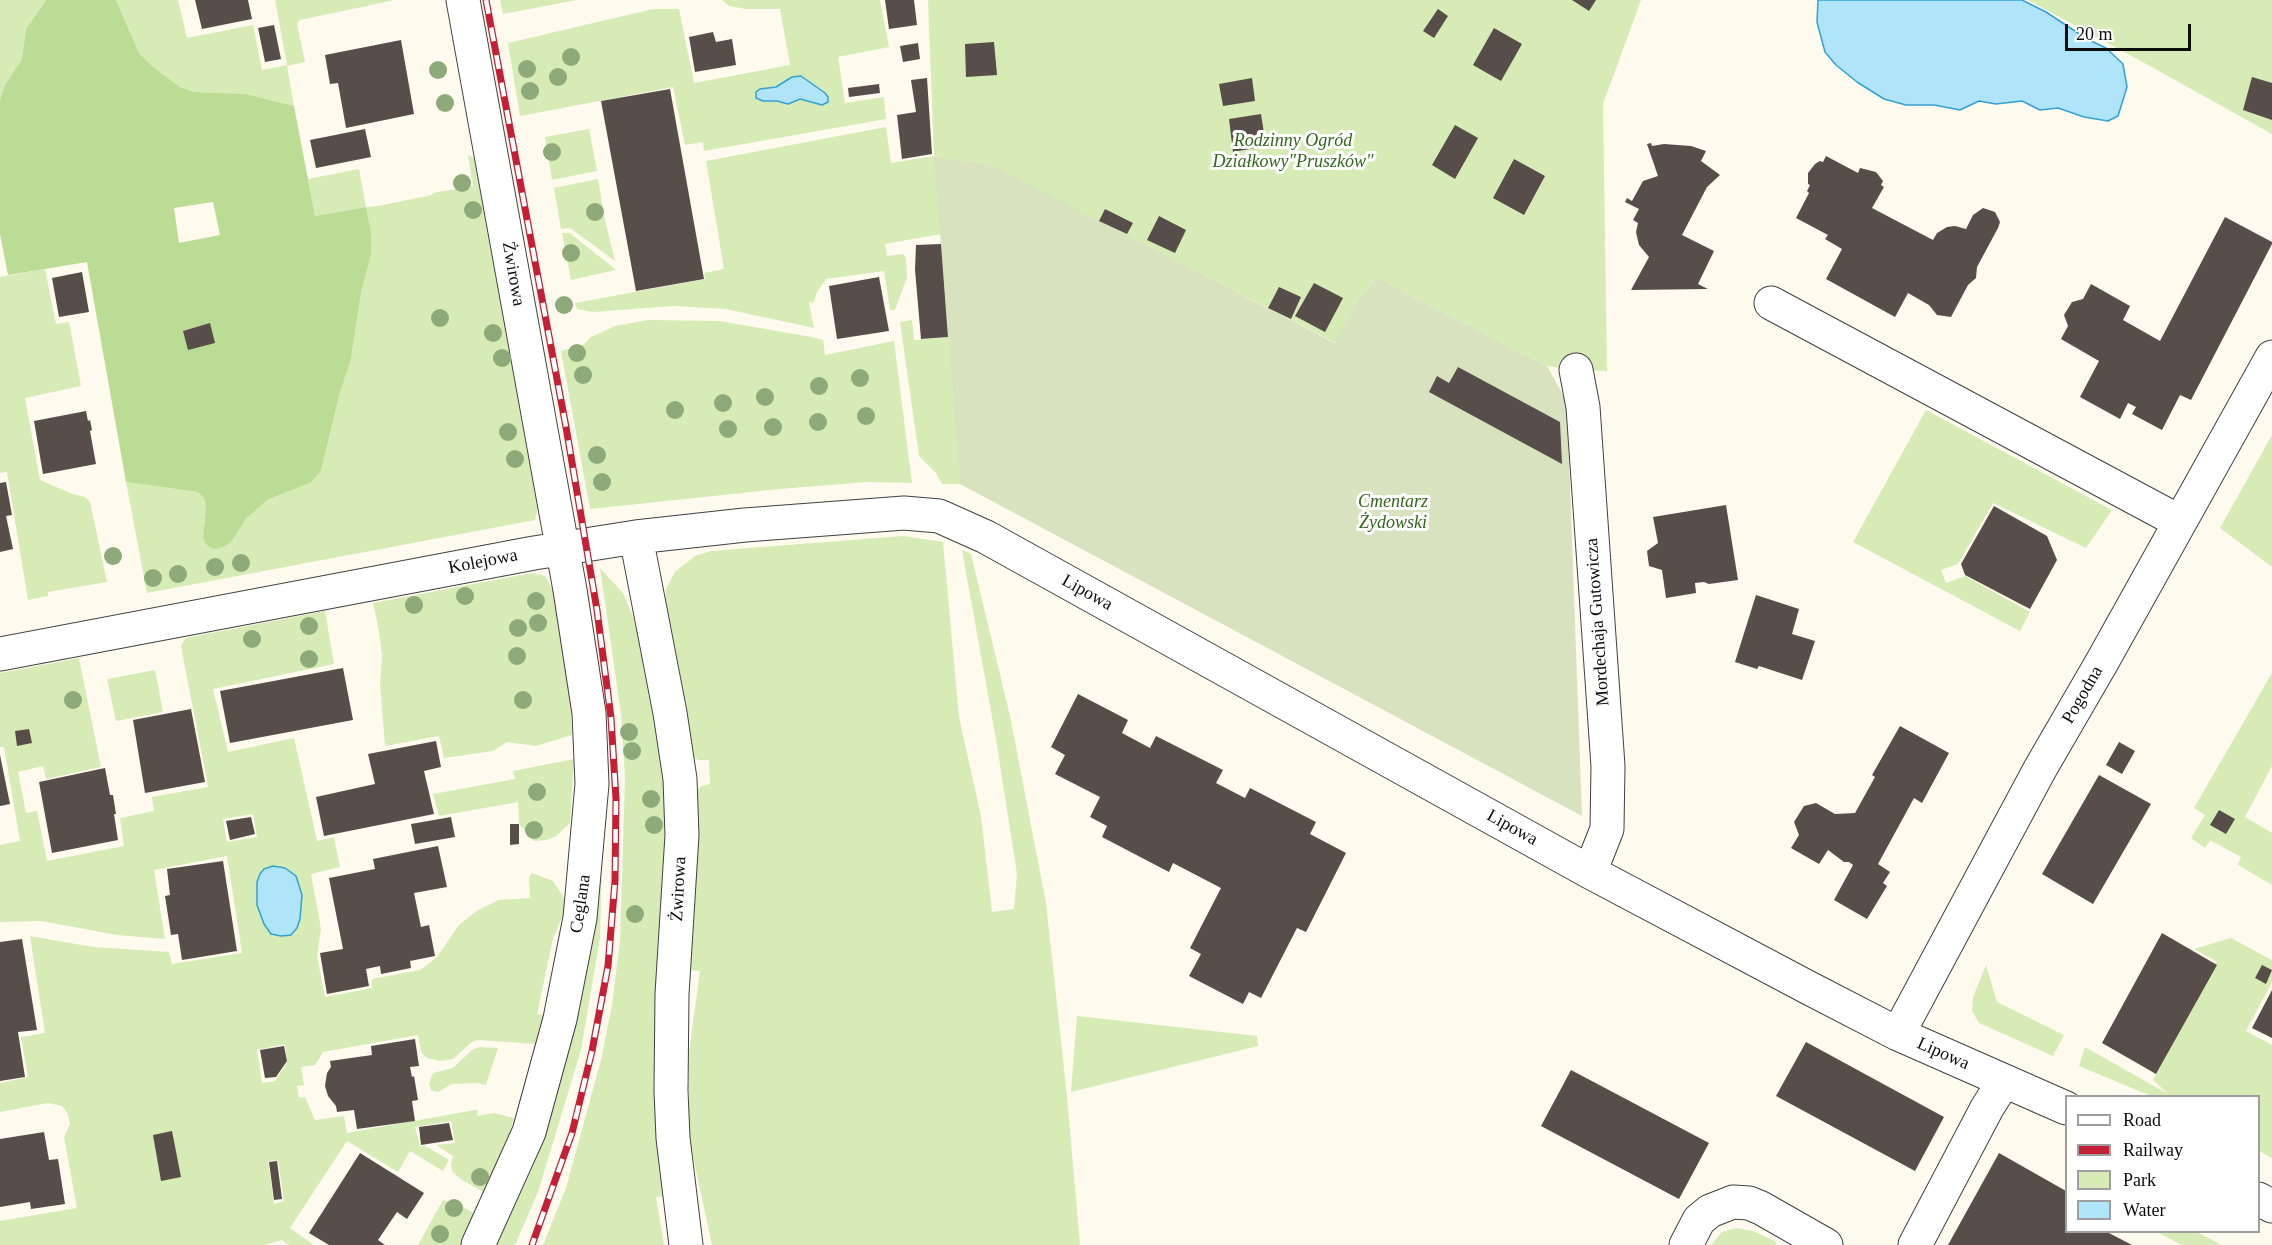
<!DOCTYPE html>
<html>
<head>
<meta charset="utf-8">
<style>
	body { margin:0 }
	#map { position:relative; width:2272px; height:1245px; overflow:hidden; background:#fffaee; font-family:"Times New Roman",serif }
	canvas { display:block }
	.legend { position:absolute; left:2065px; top:1095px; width:195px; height:138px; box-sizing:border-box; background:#fff; border:2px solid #9e9e9e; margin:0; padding:8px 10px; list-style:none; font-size:18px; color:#0d0d0d }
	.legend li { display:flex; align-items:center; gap:12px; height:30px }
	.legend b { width:30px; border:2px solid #9e9e9e }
	.scale { position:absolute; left:2065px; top:24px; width:126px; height:27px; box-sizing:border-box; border:3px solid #0d0d0d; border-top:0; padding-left:8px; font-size:18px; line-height:21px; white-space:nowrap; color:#0d0d0d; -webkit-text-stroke:4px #fff; paint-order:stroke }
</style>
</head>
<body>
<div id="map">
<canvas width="2272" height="1245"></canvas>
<ul class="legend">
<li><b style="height:8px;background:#fff"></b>Road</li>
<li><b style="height:8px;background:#c32036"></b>Railway</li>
<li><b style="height:16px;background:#d6ebb6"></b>Park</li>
<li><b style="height:16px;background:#b0e4f9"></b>Water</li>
</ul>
<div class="scale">20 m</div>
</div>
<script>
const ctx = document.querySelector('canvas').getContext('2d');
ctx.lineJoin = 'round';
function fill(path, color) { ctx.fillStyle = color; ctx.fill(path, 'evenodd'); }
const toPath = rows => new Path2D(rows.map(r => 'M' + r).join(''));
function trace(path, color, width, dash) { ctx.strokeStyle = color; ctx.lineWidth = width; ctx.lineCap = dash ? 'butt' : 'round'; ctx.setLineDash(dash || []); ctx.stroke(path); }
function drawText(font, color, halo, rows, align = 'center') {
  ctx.font = font + ' "Times New Roman",serif'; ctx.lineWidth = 6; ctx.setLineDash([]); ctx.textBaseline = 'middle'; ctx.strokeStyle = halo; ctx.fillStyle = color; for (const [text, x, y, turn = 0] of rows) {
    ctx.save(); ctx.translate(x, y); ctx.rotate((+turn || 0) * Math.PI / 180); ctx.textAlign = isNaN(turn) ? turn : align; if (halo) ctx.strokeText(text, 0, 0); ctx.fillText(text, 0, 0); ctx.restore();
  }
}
fill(toPath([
	[0,0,46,0,26,29,22,59,5,85,0,100],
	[116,0,178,0,187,38,253,25,262,70,287,65,275,0,395,0,300,20,297,24,305,62,287,66,294,106,246,94,194,92,180,87,152,66,139,53],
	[500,0,577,0,503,14],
	[722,0,880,0,889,47,838,57,845,103,884,97,886,119,704,151,703,142,685,145,673,87,520,116,508,43,653,9,679,9,694,83,790,65,780,9,746,9,729,6],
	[928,0,1641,0,1603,104,1607,371,1576,370,1547,366,1377,278,1358,299,1336,343,993,167,935,156,941,234,885,244,887,256,903,254,906,258,907,277,895,310,890,310,884,271,826,279,816,294,814,302,809,303,814,328,726,309,673,306,593,312,577,309,575,303,705,279,704,273,724,269,706,161,886,127,891,163,934,156],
	[2028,0,2272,0,2272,134,2148,65],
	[589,129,597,171,552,180,545,137],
	[468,155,474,158,477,163,538,498,538,508,535,520,147,593,126,482,198,492,204,498,206,507,203,538,231,542,247,518,267,500,312,482,321,471,339,396,351,359,361,293,371,255,366,207,315,216,308,179,359,169,366,207,378,206,432,195,433,193,473,186],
	[598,179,605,220,615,261,570,228,561,229,554,188],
	[562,233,570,233,616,270,571,280],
	[45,269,56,324,69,322,81,386,25,398,40,480,70,493,85,497,90,502,107,582,48,592,48,596,28,600,7,472,0,473,0,277],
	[648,320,720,321,811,337,823,340,825,355,894,341,912,483,867,482,780,489,590,509,561,351,583,345,591,337,615,326],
	[912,320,914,340,949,337,960,484,942,484,936,473,919,456,900,322],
	[1926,410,2112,510,2086,548,1993,503,1958,564,1941,570,1946,583,1965,576,2030,612,2020,631,1853,542],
	[2272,435,2272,567,2220,528],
	[903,536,943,542,959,717,981,816,992,912,1014,909,1017,874,996,739,962,550,971,554,1010,716,1046,903,1067,1096,1080,1245,712,1245,689,1138,689,1052,700,971,689,970,694,906,695,792,701,786,710,784,709,760,698,760,690,755,665,601,666,589,675,572,695,556,711,551],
	[600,568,623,593,638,628,663,763,666,819,665,1196,656,1197,664,1245,543,1245,566,1188,601,1060,612,1005,620,940,625,777,621,714],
	[532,573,545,576,555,594,570,689,572,735,536,746,507,742,493,751,444,758,439,736,385,746,380,684,382,656,379,631,373,603],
	[325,611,334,664,213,689,228,752,294,738,317,841,334,837,340,867,311,874,321,929,317,956,325,997,372,988,372,979,420,970,426,966,437,957,459,925,478,910,499,900,530,898,529,877,532,873,553,881,566,901,567,905,553,939,548,962,537,1014,543,1015,535,1044,478,1040,472,1042,453,1059,440,1061,427,1058,421,1052,418,1035,323,1052,315,1065,301,1067,304,1085,297,1086,299,1098,305,1097,315,1120,344,1116,347,1133,475,1110,478,1110,477,1116,494,1113,514,1118,504,1151,483,1192,459,1178,452,1171,451,1164,453,1156,436,1145,455,1143,451,1121,415,1127,420,1146,425,1146,449,1160,443,1171,410,1151,398,1172,347,1141,290,1228,314,1245,289,1245,282,1240,264,1245,0,1245,0,1221,77,1208,64,1137,70,1124,68,1114,62,1106,48,1103,0,1112,0,1083,28,1077,21,1037,45,1033,30,936,93,947,169,952,172,964,242,953,227,856,154,870,165,939,117,935,41,921,0,922,0,845,20,841,4,747,0,747,0,673,79,658,101,767,46,779,43,766,18,772,26,813,37,811,47,861,124,846,120,818,154,811,152,797,208,787,181,646,186,638],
	[253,814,257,837,227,842,223,819],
	[285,1044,287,1063,275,1081,262,1083,257,1050],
	[278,1160,284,1201,274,1204,268,1161],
	[155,670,163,712,116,721,107,679],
	[2272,673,2272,766,2245,817,2272,833,2272,885,2238,865,2241,857,2210,840,2205,848,2191,838,2205,815,2194,808],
	[574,759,570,823,556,836,546,840,534,841,519,824,518,802,439,816,433,794,515,779,513,771],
	[602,860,600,938,581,1050,538,1192,515,1245,496,1245,532,1169,553,1106],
	[2231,938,2272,960,2272,982,2246,1031,2272,1045,2272,1158,2259,1151,2258,1096,2151,1096,2079,1066,2085,1047,2168,1094,2153,1080,2216,961,2194,949],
	[1986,965,1997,1002,2064,1035,2053,1056,1979,1023,1972,1011,1973,997],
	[1077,1016,1257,1036,1258,1046,1071,1092],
	[479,1047,498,1048,486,1085,477,1083,452,1084,438,1092,431,1090,429,1084,433,1073,453,1068,472,1050],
	[443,1200,461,1206,477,1215,461,1245,418,1245],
	[1736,1228,1753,1231,1777,1242,1775,1245,1711,1245,1722,1232],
	[2157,1232,2197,1232,2222,1245,2182,1245]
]), '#d6ebb6');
fill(toPath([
	[46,0,116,0,139,53,152,66,180,87,194,92,246,94,294,106,315,216,366,207,371,234,371,255,361,293,351,359,339,396,321,471,312,482,267,500,247,518,231,542,223,547,214,549,207,545,203,538,206,507,204,498,198,492,126,482,87,262,8,275,0,234,0,100,5,85,22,59,26,29],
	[213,202,220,235,179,243,174,208]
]), '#bbdc94');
fill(toPath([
	[934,156,993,166,1335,343,1358,299,1377,278,1547,366,1567,402,1582,816,960,484]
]), '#d9e2be');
const water = toPath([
	[1818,0,2022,0,2046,12,2087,39,2106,48,2123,64,2127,87,2118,116,2108,121,2084,117,2058,108,2040,110,2022,101,1996,104,1979,101,1960,110,1934,105,1906,105,1884,99,1857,82,1836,65,1825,52,1817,22,1818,0],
	[801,76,825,93,828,97,828,102,822,105,800,99,788,104,777,101,763,101,756,98,756,92,760,89,776,87,792,77,801,76],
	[273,866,285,868,296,876,302,895,300,919,297,928,291,935,281,936,271,934,264,924,257,905,257,882,260,874,264,869,273,866]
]);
fill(water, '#b0e4f9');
trace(water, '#34a1d3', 1.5);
fill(toPath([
	[195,0,248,0,252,19,202,29],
	[885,0,914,0,917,25,889,29],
	[1572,0,1596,0,1589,11],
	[1438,9,1448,16,1434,38,1423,31],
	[274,25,281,59,265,62,258,28],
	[1494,28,1522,44,1501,81,1473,65],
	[713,32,716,42,732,39,736,65,695,72,689,37],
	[401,40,414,114,346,128,338,83,330,84,325,55],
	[994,42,997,75,966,77,965,44],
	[918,43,920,59,903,62,900,46],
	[2252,77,2272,83,2272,120,2243,110],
	[927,78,932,154,902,159,897,115,916,112,911,80],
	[1252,78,1255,101,1223,106,1219,84],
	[879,84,880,93,849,97,848,88],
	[670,89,704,279,636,291,601,101],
	[1261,114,1266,146,1233,152,1229,119],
	[1455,125,1478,138,1455,179,1432,165],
	[365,129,371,157,316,168,310,140],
	[1651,143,1652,146,1664,144,1691,146,1706,151,1701,161,1720,175,1707,187,1682,235,1714,251,1698,284,1708,289,1631,290,1649,257,1639,245,1636,232,1638,223,1633,220,1639,209,1625,202,1627,198,1632,201,1643,181,1658,176,1647,144],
	[1826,156,1858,173,1860,168,1876,172,1883,181,1881,185,1884,187,1872,208,1933,240,1937,233,1947,227,1955,226,1966,229,1973,215,1983,208,1995,212,2000,222,1998,228,1977,267,1976,278,1968,285,1951,317,1937,315,1929,305,1908,293,1895,317,1826,279,1842,249,1825,239,1828,235,1796,218,1809,193,1807,191,1810,185,1808,184,1808,173,1815,164,1820,161,1823,162],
	[1514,159,1545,176,1524,215,1493,198],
	[1105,209,1133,223,1127,234,1099,221],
	[1159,216,1186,230,1175,253,1147,240],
	[2225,217,2272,242,2272,244,2191,400,2180,395,2162,430,2132,414,2136,407,2128,403,2120,419,2080,397,2099,361,2061,339,2068,326,2064,315,2072,302,2083,299,2091,284,2130,306,2123,320,2160,341],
	[941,244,948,337,921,339,915,270,916,245],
	[82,272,89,312,59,317,52,278],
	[879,277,889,331,837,339,829,286],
	[1314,283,1343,298,1325,332,1295,316],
	[1279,287,1301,297,1291,319,1268,308],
	[210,323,215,343,188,350,183,331],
	[1458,367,1560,422,1562,464,1429,392,1437,376,1449,383],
	[86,411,88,421,90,420,92,430,90,431,96,464,43,474,34,421],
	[6,482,12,515,6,516,13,549,0,552,0,483],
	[1726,505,1738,580,1709,584,1704,582,1695,583,1696,593,1666,598,1662,570,1649,566,1647,551,1658,543,1653,517],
	[1994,506,2047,536,2057,560,2030,609,1965,575,1961,564],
	[1756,595,1799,609,1792,634,1815,641,1802,680,1759,666,1757,669,1735,662],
	[343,668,353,720,230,743,220,691],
	[1078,694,1128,720,1122,733,1150,748,1156,736,1223,770,1216,783,1245,798,1250,788,1316,822,1310,834,1346,853,1306,932,1297,928,1261,998,1249,992,1243,1004,1189,976,1201,954,1190,948,1221,888,1173,863,1169,872,1102,837,1107,826,1090,817,1100,797,1055,774,1065,755,1051,747],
	[191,709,205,782,145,793,133,720],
	[1900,726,1949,753,1922,803,1914,798,1878,864,1890,872,1883,883,1887,886,1867,919,1834,900,1853,865,1849,862,1844,862,1828,850,1819,864,1791,848,1799,835,1794,822,1804,806,1816,803,1835,814,1855,813,1875,777,1872,775],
	[29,729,32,743,17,746,15,731],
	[436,741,441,767,424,771,434,814,324,836,316,797,375,784,368,754],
	[2119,742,2135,751,2122,774,2106,765],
	[0,755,10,804,0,806],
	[105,768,110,795,113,795,116,814,114,814,118,840,52,853,39,782],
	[2099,775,2151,804,2093,904,2042,874],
	[2219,810,2235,819,2226,834,2210,825],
	[251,817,255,834,230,840,226,821],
	[451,817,455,837,415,844,411,824],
	[510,824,519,824,519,844,510,845],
	[438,846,447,887,414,893,421,927,429,925,435,956,410,961,411,968,381,974,380,966,366,969,369,986,327,994,320,953,343,949,329,878,375,869,373,859],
	[223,861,237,951,182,960,178,934,171,935,165,896,170,895,167,869],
	[2162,933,2217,965,2156,1074,2102,1043],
	[22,939,37,1030,18,1032,25,1077,0,1081,0,942],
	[2262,965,2272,970,2266,984,2255,978],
	[2272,990,2272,1038,2252,1028],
	[415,1039,419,1066,410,1067,412,1077,414,1076,418,1100,412,1101,415,1121,357,1129,354,1110,337,1112,336,1106,328,1096,325,1086,327,1073,331,1067,330,1061,372,1055,371,1046],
	[1806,1042,1944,1117,1915,1171,1776,1096],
	[284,1046,287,1061,276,1077,265,1078,260,1050],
	[1571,1070,1709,1143,1679,1199,1541,1126],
	[449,1123,453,1140,421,1145,419,1127],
	[172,1131,181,1177,161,1181,153,1135],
	[44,1132,49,1160,58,1159,65,1204,31,1209,30,1202,0,1207,0,1139],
	[360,1153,424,1193,407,1219,397,1212,378,1240,385,1245,329,1245,309,1233],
	[1999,1153,2066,1191,2066,1232,2107,1232,2132,1245,1948,1245],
	[277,1161,282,1199,274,1200,269,1162]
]), '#574d49');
const minor = toPath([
	[463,0,570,590,589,713,592,784,580,918,560,1019,529,1132,478,1245],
	[1771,303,2180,522],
	[1576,370,1583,407,1608,766,1607,829,1590,872],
	[636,537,670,713,680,779,682,835,672,994,671,1091,673,1138,686,1245],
	[0,654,534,553,636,537,745,525,904,513,939,516,986,537,1590,872,1809,988,1898,1034,2066,1108],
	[1898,1034,2040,769,2102,662,2272,357],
	[2258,1199,2272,1206],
	[1686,1245,1699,1220,1710,1211,1733,1202,1749,1203,1761,1208,1826,1245],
	[1915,1245,1987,1108,2004,1081]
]);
trace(minor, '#404040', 35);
trace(minor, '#fff', 33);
const rail = toPath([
	[486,0,566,427,597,610,611,718,616,799,615,881,608,966,592,1051,572,1133,532,1245]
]);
trace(rail, '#c32036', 7);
trace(rail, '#fff', 4.5, [14]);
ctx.fillStyle = '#8eaa7a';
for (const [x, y] of [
	[571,57],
	[527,69],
	[438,70],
	[558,77],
	[530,91],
	[445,103],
	[552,152],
	[462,183],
	[473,210],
	[595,212],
	[571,253],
	[564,305],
	[440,318],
	[493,333],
	[577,353],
	[502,358],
	[583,375],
	[860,378],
	[819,386],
	[765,397],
	[723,403],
	[675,410],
	[866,416],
	[818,422],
	[773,427],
	[728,429],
	[508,432],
	[597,455],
	[515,459],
	[602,482],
	[113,556],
	[241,563],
	[215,567],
	[178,574],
	[153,578],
	[465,596],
	[536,601],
	[414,605],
	[538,623],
	[309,626],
	[518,628],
	[252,639],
	[517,656],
	[309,659],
	[73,700],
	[523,700],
	[629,732],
	[632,751],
	[537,792],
	[651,799],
	[654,825],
	[534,830],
	[635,914],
	[480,1177],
	[454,1208],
	[440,1234]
]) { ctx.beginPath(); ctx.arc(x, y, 9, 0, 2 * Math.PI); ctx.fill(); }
drawText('italic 18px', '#32681b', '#fff', [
	["Rodzinny Ogród",1293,141],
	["Działkowy\"Pruszków\"",1293,162],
	["Cmentarz",1393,502],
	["Żydowski",1393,523]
]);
drawText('18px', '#0d0d0d', '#fff', [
	["Żwirowa",513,274,80],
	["Kolejowa",483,562,-11],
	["Lipowa",1087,593,29],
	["Mordechaja Gutowicza",1598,622,-94],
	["Pogodna",2083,695,-60],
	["Lipowa",1512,828,29],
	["Żwirowa",679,889,-87],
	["Ceglana",581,904,-82],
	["Lipowa",1943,1054,24]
]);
</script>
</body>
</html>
